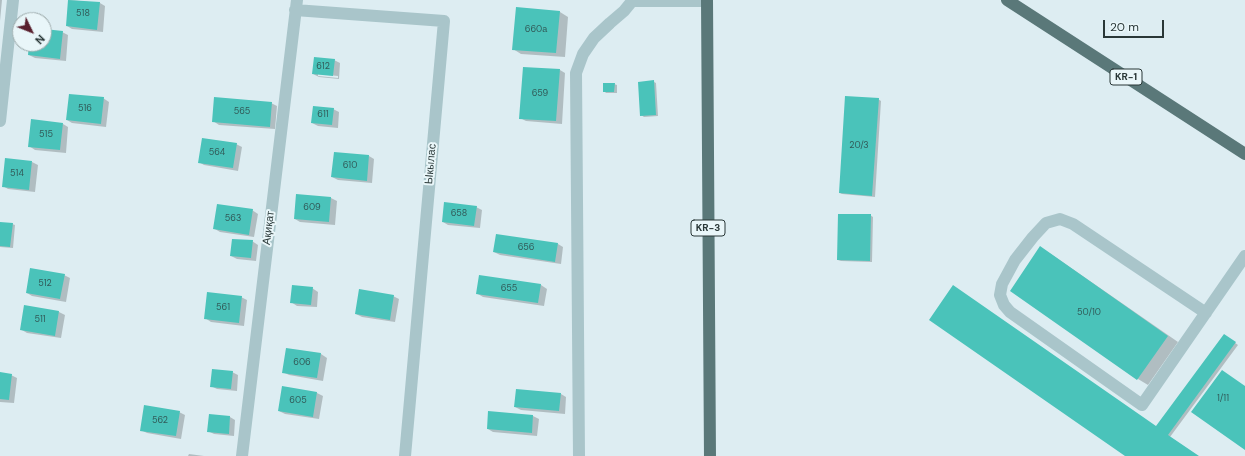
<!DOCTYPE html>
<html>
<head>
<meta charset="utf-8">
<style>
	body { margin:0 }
	#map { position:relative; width:1245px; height:456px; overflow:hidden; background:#ddedf2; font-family:"DM Sans",sans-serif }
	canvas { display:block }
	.north { position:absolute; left:12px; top:12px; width:40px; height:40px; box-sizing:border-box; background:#e9f6f9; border:1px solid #9caaab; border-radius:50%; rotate:133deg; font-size:11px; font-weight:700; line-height:16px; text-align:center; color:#293737 }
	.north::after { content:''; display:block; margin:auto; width:14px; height:18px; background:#581f2d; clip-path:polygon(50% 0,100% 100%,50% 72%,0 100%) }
	.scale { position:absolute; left:1103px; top:20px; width:61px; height:18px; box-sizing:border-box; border:2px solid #293737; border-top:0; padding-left:5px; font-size:12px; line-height:14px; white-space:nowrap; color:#293737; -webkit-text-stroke:3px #e9f6f9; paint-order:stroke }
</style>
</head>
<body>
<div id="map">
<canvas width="1245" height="456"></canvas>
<div class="north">N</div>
<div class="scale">20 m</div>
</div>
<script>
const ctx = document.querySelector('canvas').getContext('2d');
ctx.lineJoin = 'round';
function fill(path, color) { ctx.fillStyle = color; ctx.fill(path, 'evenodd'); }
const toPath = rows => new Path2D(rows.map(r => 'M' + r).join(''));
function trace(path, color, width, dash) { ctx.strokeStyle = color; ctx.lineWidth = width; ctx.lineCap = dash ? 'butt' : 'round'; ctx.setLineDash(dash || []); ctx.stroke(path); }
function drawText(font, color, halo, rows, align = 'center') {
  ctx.font = font + ' "DM Sans",sans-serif'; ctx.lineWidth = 4; ctx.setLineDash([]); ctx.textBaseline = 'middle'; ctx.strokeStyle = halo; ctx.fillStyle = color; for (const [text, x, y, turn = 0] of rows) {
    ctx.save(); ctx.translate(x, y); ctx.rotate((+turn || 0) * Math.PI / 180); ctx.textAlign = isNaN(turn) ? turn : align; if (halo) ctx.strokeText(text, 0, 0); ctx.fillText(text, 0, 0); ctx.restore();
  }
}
fill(toPath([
	[0,0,2,0,0,21],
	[69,0,100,3,105,6,103,32,72,29,67,26],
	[517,8,560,12,568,17,565,57,521,54,513,49],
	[44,30,62,32,68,35,66,61,35,58,29,55,30,44,44,44],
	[334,60,340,63,339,79,319,77,313,74],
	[318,74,338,76,338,78,318,76],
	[560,70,565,73,562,124,526,121,520,118],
	[654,82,656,83,658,116,644,117,641,115],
	[614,84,617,85,617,93,606,93,604,91],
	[103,98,109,102,106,127,72,123,67,120],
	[878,99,881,101,875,197,842,194,840,193],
	[271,103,277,106,275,129,219,125,213,121],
	[333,109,339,112,338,128,318,126,312,123],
	[63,124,68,127,66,153,35,150,29,146],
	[236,144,242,147,238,171,204,165,199,162],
	[369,156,374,159,372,183,338,180,332,177],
	[32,162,38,165,35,192,8,189,3,186],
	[297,195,331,198,337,201,335,225,300,222,295,219],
	[476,207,482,210,480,228,448,225,443,222],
	[252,210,258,214,254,237,220,232,215,229],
	[870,215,873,217,872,262,841,261,838,260],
	[0,223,12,224,15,225,13,248,0,247],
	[252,241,258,245,256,261,237,259,231,256],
	[558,244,563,247,561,264,500,255,494,252],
	[1041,248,1051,254,1178,342,1148,385,1138,379],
	[64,275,70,278,66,302,32,296,27,293],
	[480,276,541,285,547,289,544,306,483,297,478,294],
	[312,288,318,292,317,307,297,306,291,302],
	[393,296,399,299,395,322,362,317,356,314],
	[241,297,247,300,244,326,211,322,205,318],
	[25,306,59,312,65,315,61,338,27,333,22,330],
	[1227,337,1238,345,1170,437,1198,456,1126,456,1157,427],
	[287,349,321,354,327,358,323,381,289,375,283,372],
	[232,372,238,375,237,391,217,389,211,386],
	[0,373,11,375,17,378,14,403,0,402],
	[283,387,317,393,323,396,319,419,285,414,279,411],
	[561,394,566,397,565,414,521,410,515,407],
	[179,412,185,415,181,439,147,433,141,430],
	[489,412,533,416,539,419,537,436,493,432,488,429],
	[230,417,235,420,234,436,214,434,208,431],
	[189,454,204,456,188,456]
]), '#0003');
fill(toPath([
	[68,0,100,2,97,30,66,26],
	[516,7,560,11,556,53,512,50],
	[44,29,63,31,60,59,28,55,29,44,44,44],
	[314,57,335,59,333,76,312,74],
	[523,67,560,69,556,121,519,119],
	[654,80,656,115,640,116,638,82],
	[603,83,615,83,614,92,603,92],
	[69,94,104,97,101,124,66,120],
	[845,96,879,98,872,196,839,193],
	[214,97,272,102,270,127,212,122],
	[313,106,334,108,332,125,311,123],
	[31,119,63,123,60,150,28,147],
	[202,138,237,143,233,168,198,163],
	[334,152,369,155,367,181,331,177],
	[5,158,32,161,29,190,2,187],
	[296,194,331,197,329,222,294,219],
	[444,202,477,206,474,226,442,222],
	[217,204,253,209,249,235,213,229],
	[838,214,871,214,870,261,837,260],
	[0,222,13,223,10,247,0,246],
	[496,234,558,243,555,262,493,252],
	[232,239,253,240,251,258,230,256],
	[1040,246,1168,336,1137,380,1010,291],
	[30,268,65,274,60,299,26,293],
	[479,275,541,284,538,303,476,294],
	[292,285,313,287,311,305,290,303],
	[953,285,1156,426,1224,334,1236,342,1168,435,1199,456,1125,456,929,320],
	[359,289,394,295,390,320,355,314],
	[207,292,242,296,239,323,204,319],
	[24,305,59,311,55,336,20,330],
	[286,348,321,353,317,378,282,373],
	[212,369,233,371,231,389,210,387],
	[1222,370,1245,386,1245,450,1191,412],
	[0,372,12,374,9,400,0,399],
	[282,386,317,392,313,417,278,411],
	[516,389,561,393,559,411,514,407],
	[144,405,180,411,176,436,140,431],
	[488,411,533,415,532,433,487,429],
	[209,414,230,416,229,434,207,432]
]), '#4ac3ba');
trace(toPath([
	[1206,313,1073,224,1060,219,1046,223,1033,237,1015,260,1002,284,1000,295,1004,305,1010,312,1142,405,1245,256]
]), '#a9c5ca', 12);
trace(toPath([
	[633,1,707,1],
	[295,10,444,21,405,456],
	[0,121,13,0],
	[242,456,297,0],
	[579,456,576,73,583,54,594,38,610,23,624,11,633,0]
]), '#a9c5ca', 12);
trace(toPath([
	[707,0,710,456],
	[1007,0,1245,154]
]), '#5a7879', 12);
drawText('9px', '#315a58', null, [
	["518",83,14],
	["660а",536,30],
	["612",323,67],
	["659",540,94],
	["516",85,109],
	["565",242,112],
	["611",323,115],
	["515",46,135],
	["20/3",859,146],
	["564",217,153],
	["610",350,166],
	["514",17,174],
	["609",312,208],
	["658",459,214],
	["563",233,219],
	["656",526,248],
	["512",45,284],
	["655",509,289],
	["561",223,308],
	["50/10",1089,313],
	["511",40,320],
	["606",302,363],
	["1/11",1223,399],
	["605",298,401],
	["562",160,421]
]);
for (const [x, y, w] of [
	[1126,77,32],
	[708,228,34]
]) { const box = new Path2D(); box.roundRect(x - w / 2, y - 8, w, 16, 3); ctx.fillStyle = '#e9f6f9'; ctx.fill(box); trace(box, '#293737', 1); }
drawText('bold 10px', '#293737', null, [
	["KR-1",1126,77],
	["KR-3",708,228]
]);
drawText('11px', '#293737', '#e9f6f9', [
	["Ыкылас",431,164,-85],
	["Ақиқат",269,228,-83]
]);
</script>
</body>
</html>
